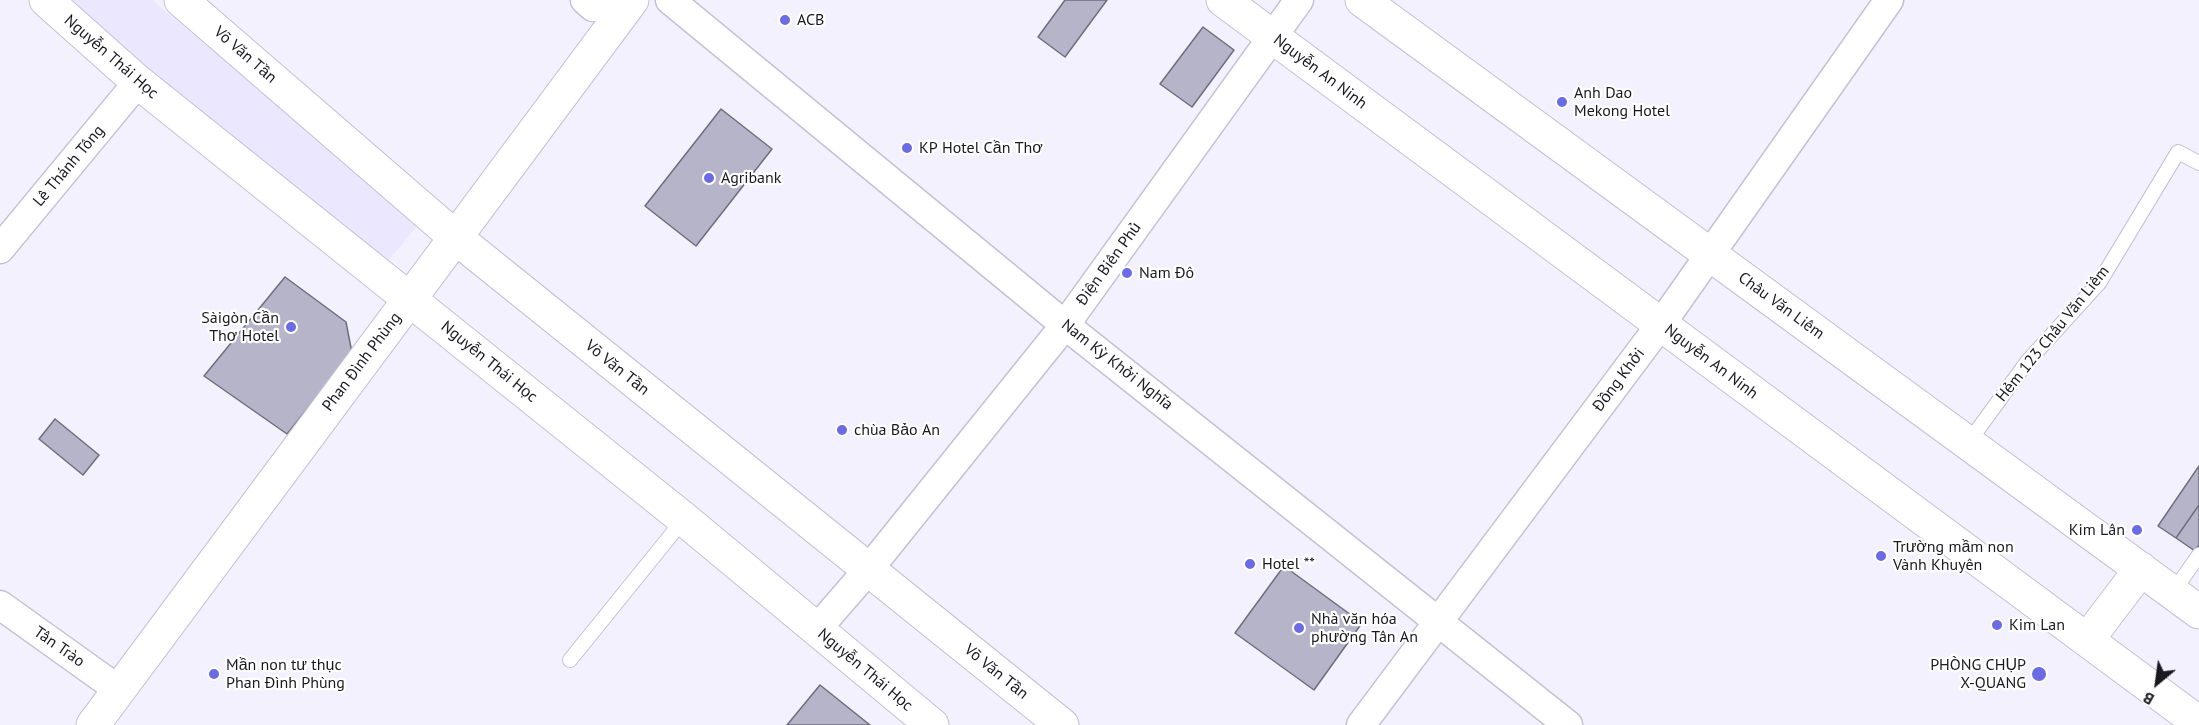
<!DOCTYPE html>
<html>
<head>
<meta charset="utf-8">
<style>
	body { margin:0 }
	#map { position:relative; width:2199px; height:725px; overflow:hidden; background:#f3f1fe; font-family:"PT Sans",sans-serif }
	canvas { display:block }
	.north { position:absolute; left:2127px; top:653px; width:60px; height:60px; -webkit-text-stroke:4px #fff; paint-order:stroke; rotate:209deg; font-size:16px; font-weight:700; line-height:24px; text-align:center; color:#1a1920 }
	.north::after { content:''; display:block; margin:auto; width:21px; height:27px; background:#1a1920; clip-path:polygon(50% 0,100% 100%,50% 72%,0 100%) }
</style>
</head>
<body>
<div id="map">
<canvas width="2199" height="725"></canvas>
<div class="north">B</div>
</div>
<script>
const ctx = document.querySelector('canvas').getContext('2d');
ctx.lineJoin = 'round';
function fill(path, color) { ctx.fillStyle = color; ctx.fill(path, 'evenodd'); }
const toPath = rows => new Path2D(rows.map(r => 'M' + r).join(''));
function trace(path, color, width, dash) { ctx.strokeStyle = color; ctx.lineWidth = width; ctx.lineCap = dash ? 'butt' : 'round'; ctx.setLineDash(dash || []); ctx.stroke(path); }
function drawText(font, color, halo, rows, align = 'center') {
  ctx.font = font + ' "PT Sans",sans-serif'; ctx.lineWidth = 4.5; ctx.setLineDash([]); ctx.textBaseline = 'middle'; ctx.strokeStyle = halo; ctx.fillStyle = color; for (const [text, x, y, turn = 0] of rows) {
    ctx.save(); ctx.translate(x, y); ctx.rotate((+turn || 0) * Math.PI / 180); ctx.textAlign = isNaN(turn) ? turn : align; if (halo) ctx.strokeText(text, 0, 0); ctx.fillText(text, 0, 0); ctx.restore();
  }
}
fill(toPath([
	[54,0,152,0,246,77,419,224,381,269]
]), '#eae7fe');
const building = toPath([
	[1065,0,1107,0,1065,57,1038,37,1065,0],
	[1203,27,1234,50,1192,107,1160,84,1203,27],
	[721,109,772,149,696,246,645,206,721,109],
	[285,277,346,322,352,353,287,434,204,376,285,277],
	[55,419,99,455,83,475,39,439,55,419],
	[2199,466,2199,505,2176,538,2158,526,2199,466],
	[2199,505,2199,545,2195,551,2176,538,2199,505],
	[1284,566,1362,623,1314,690,1235,633,1284,566],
	[820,685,870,725,787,725,820,685]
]);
fill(building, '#b6b4c8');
trace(building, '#6f6d7f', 1.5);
const service = toPath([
	[1968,443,2027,362,2099,283,2178,152,2199,163],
	[2173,592,2199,555],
	[570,660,684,519]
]);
const minor = toPath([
	[585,0,593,7,607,0],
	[670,0,1065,325,1568,725],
	[0,249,138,82],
	[0,605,119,690],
	[816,630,868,570,1065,325,1299,0],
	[1361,725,1661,324,1889,0]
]);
const tertiary = toPath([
	[46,0,138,82,684,519,932,725],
	[181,0,455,237,1062,725],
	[1223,0,2199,723],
	[1362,0,2199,612],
	[2087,640,2141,569],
	[93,725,632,0]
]);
trace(service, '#c3c1d5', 16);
trace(minor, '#c3c1d5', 31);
trace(tertiary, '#c3c1d5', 35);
trace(service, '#fff', 14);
trace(minor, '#fff', 28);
trace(tertiary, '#fff', 33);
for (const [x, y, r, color] of [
	[785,20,6,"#6a6be5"],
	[1562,102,6,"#6a6be5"],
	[907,148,6,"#6a6be5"],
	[709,178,6,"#6a6be5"],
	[1127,273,6,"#6a6be5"],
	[291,327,6,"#6a6be5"],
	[842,430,6,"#6a6be5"],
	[2137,530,6,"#6a6be5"],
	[1881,556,6,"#6a6be5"],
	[1250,564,6,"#6a6be5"],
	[1997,625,6,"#6a6be5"],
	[1299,628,6,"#6a6be5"],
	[214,674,6,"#6a6be5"],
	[2039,674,8,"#6a6be5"]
]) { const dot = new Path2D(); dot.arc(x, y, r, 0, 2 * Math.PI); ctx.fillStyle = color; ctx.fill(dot); trace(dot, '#fff', 2); }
drawText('16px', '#1a1920', '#fff', [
	["ACB",797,20],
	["Anh Dao",1574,93],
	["Mekong Hotel",1574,111],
	["KP Hotel Cần Thơ",919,148],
	["Agribank",721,178],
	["Nam Đô",1139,273],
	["Sàigòn Cần",279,318,"right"],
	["Thơ Hotel",279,336,"right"],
	["chùa Bảo An",854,430],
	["Kim Lân",2125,530,"right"],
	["Trường mầm non",1893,547],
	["Vành Khuyên",1893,565],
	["Hotel **",1262,564],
	["Nhà văn hóa",1311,619],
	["phường Tân An",1311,637],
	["Kim Lan",2009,625],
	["Mần non tư thục",226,665],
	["Phan Đình Phùng",226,683],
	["PHÒNG CHỤP",2026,665,"right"],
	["X-QUANG",2026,683,"right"]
], 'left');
drawText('16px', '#1a1920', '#fff', [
	["Võ Văn Tần",245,55,41],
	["Nguyễn Thái Học",111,57,41],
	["Nguyễn An Ninh",1320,72,37],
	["Lê Thánh Tông",69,166,-50],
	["Điện Biên Phủ",1109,264,-54],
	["Châu Văn Liêm",1781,306,36],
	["Hẻm 123 Châu Văn Liêm",2053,334,-51],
	["Phan Đình Phùng",362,362,-53],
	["Nguyễn Thái Học",489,362,39],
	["Nguyễn An Ninh",1711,362,37],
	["Nam Kỳ Khởi Nghĩa",1117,365,38],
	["Võ Văn Tần",617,368,39],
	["Đồng Khởi",1619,380,-53],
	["Tân Trào",59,647,35],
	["Nguyễn Thái Học",865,670,40],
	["Võ Văn Tần",996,672,39]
]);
</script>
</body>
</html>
